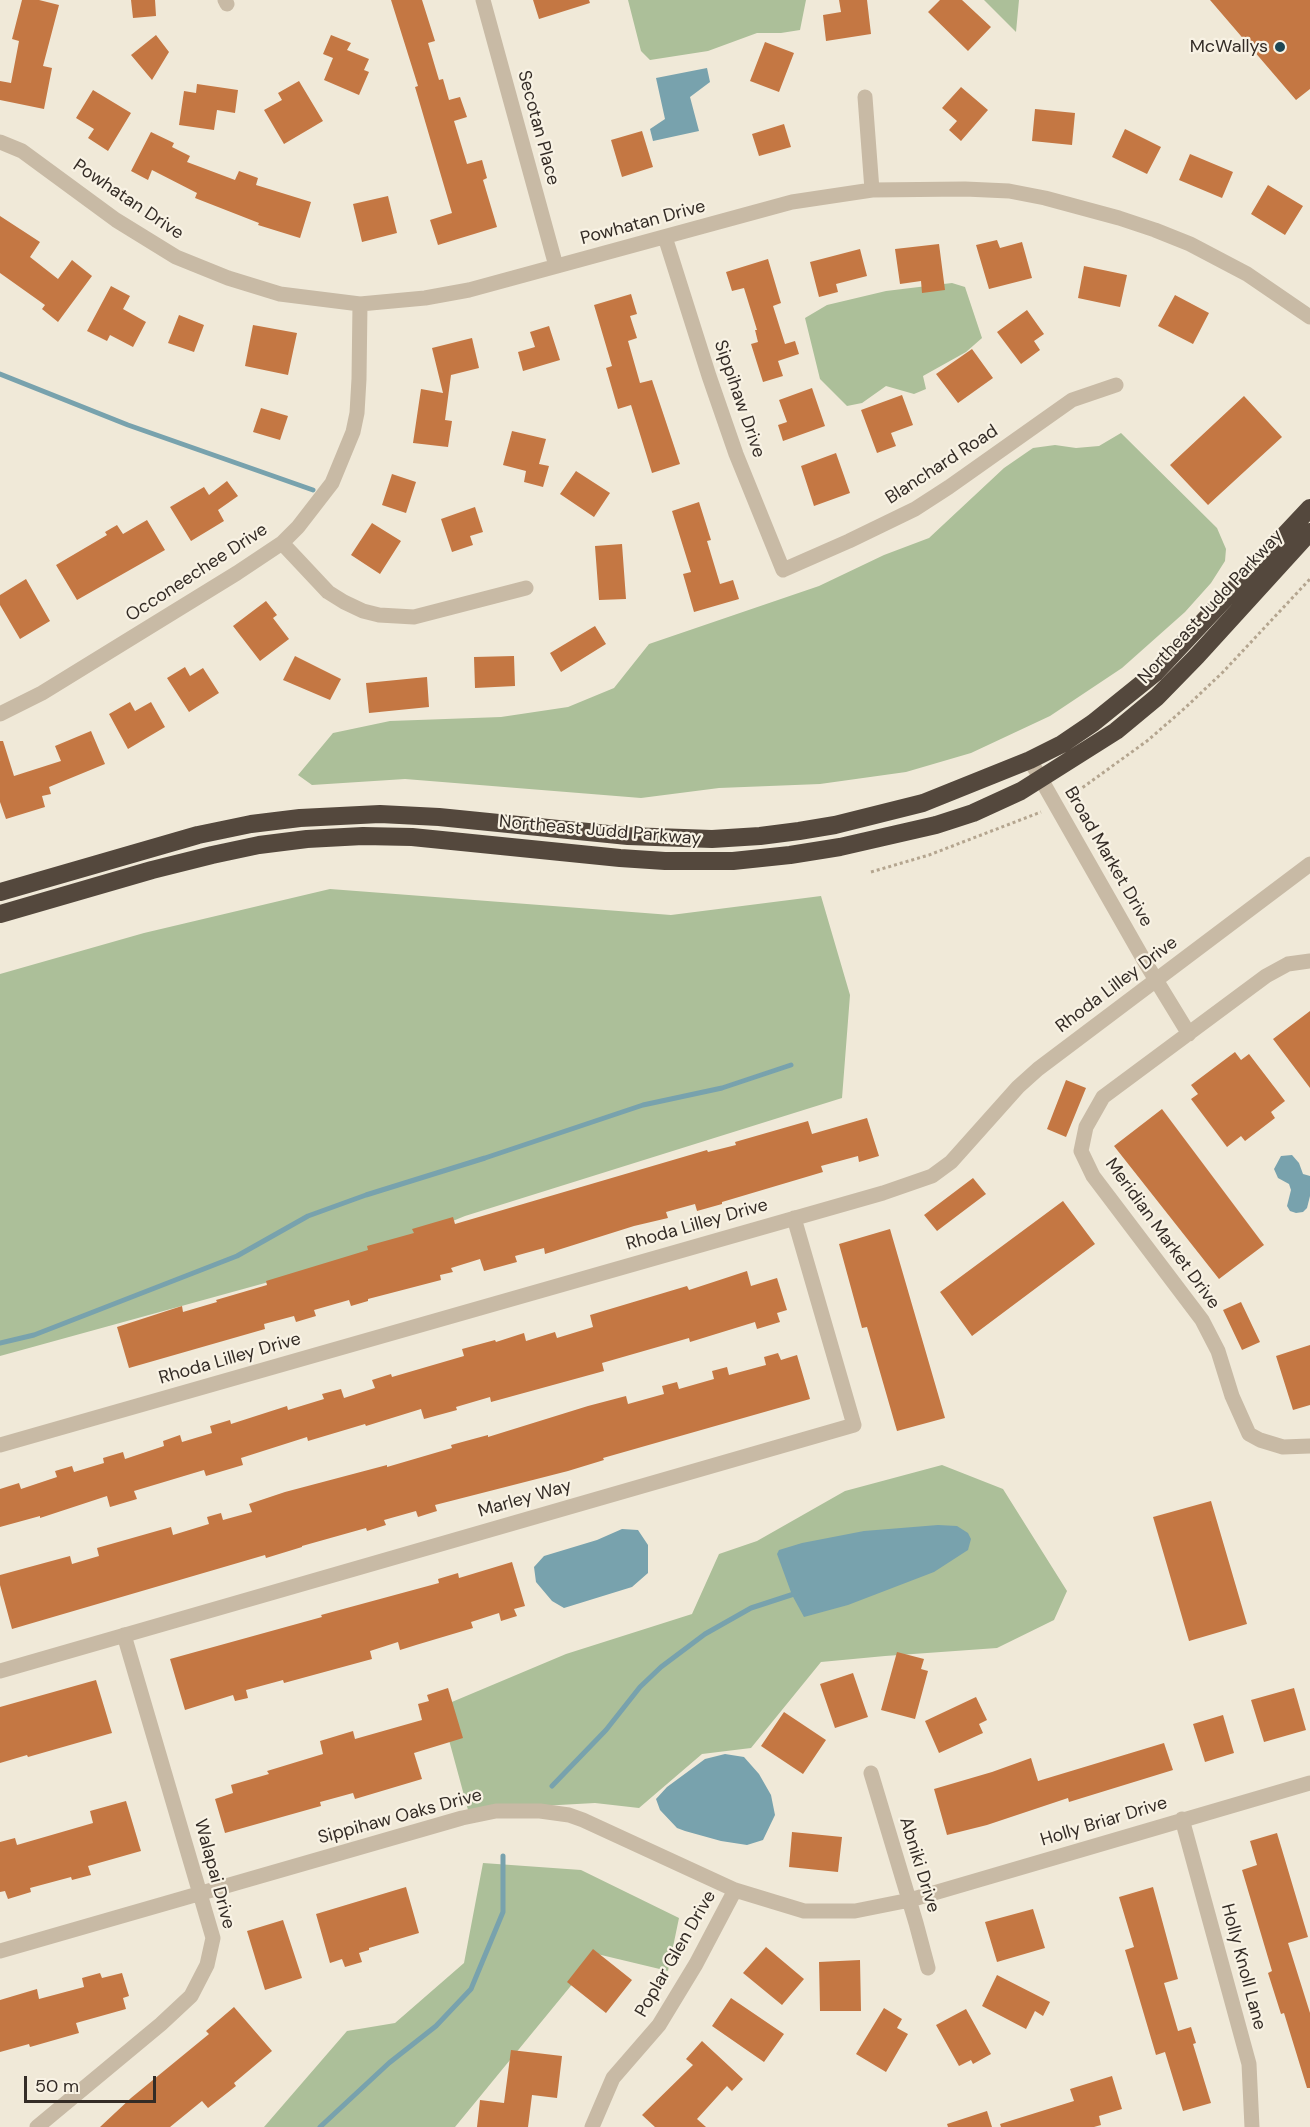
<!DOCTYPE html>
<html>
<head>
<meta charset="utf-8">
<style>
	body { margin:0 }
	#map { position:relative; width:1310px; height:2127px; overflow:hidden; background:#f0e9d8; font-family:"DM Sans",sans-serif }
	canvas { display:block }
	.scale { position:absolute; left:24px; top:2076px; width:132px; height:27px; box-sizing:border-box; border:3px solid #342c26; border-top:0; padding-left:8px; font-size:18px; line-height:21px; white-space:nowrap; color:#342c26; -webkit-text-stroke:4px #f8f2e4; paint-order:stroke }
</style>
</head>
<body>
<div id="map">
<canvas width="1310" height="2127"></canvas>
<div class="scale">50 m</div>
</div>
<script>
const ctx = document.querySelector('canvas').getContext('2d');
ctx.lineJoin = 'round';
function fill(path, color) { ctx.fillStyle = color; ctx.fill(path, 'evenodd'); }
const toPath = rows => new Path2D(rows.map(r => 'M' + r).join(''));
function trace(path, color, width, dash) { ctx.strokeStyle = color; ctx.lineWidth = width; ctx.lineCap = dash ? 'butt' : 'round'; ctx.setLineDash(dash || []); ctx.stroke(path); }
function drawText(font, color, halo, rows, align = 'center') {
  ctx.font = font + ' "DM Sans",sans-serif'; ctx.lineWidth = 4.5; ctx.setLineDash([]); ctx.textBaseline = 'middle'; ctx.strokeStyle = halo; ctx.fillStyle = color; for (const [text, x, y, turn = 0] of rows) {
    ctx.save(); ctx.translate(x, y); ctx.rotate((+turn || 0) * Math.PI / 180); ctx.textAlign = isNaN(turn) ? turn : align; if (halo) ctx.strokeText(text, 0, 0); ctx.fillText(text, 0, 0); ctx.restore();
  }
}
fill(toPath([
	[628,0,806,0,800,30,781,33,757,33,708,51,650,60,641,51],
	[984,0,1019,0,1016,32],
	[952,283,965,287,982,338,966,352,923,376,926,389,914,394,886,386,862,403,847,406,820,379,805,318,827,305,886,291],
	[1121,433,1217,528,1226,549,1225,561,1211,583,1185,612,1122,668,1050,716,971,753,906,772,820,784,719,788,641,798,405,779,312,785,298,775,333,733,390,721,501,717,568,707,614,688,649,644,819,586,884,555,929,538,1004,468,1033,448,1055,445,1076,448,1099,446],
	[330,889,671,915,821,896,850,995,842,1098,465,1216,374,1253,0,1356,0,974,144,933],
	[942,1465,1003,1489,1067,1591,1054,1620,997,1648,885,1656,821,1662,751,1748,702,1754,639,1808,595,1803,468,1810,440,1707,566,1654,692,1614,719,1554,757,1541,845,1491],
	[483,1863,581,1870,679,1918,668,1971,597,1954,455,2127,264,2127,347,2031,395,2023,464,1963]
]), '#acbf99');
fill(toPath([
	[707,68,710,82,690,97,699,131,653,141,650,129,665,119,656,78],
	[1292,1155,1299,1163,1303,1174,1310,1176,1310,1196,1307,1208,1303,1212,1296,1213,1290,1211,1287,1206,1291,1190,1289,1184,1278,1178,1274,1169,1281,1156],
	[938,1525,957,1526,968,1533,971,1539,968,1550,934,1572,848,1605,804,1617,792,1595,777,1554,779,1550,802,1543,864,1531],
	[622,1529,638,1530,648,1545,648,1573,632,1587,564,1608,552,1601,536,1582,534,1567,544,1556,597,1540],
	[725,1754,744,1757,759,1774,771,1795,775,1815,763,1840,747,1845,721,1841,685,1831,677,1828,660,1810,656,1799,667,1787,705,1759]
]), '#78a2ad');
trace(toPath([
	[0,374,128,425,313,490],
	[0,1343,34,1335,237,1256,308,1216,366,1195,485,1158,643,1105,722,1088,791,1065],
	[552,1786,606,1730,640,1687,661,1667,705,1634,751,1608,797,1593],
	[320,2127,389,2063,436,2026,471,1989,503,1912,503,1856]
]), '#78a2ad', 5);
fill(toPath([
	[22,0,39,0,59,5,43,66,52,68,44,109,0,100,0,81,11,83,19,41,12,39],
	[131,0,155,0,156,16,133,18],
	[391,0,422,0,435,41,428,43,439,80,443,79,449,100,460,97,467,117,454,121,467,164,482,160,487,178,483,180,497,227,438,245,430,220,452,213,415,87,418,86],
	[533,0,589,0,590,3,539,19],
	[839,0,867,0,871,34,826,41,823,15,841,12],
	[940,0,962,0,991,27,968,51,928,12],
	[1210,0,1310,0,1310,89,1296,100],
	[156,35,169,52,152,80,131,55],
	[331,35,351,43,347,50,369,59,364,70,369,72,359,95,324,80,333,58,323,54],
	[765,42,794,53,779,92,750,81],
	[299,81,323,121,284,144,264,110,282,100,278,93],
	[197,84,238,90,235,113,217,110,214,130,179,125,184,91,196,93],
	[961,87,988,110,961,141,949,130,957,121,942,108],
	[93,90,131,113,108,151,88,138,94,129,76,118],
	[1035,109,1075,113,1072,145,1032,141],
	[784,124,791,147,759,156,752,134],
	[1125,129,1161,147,1147,174,1112,157],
	[642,131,653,167,622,177,611,140],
	[151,132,174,143,172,147,190,156,187,162,235,180,239,171,258,178,256,185,311,202,300,238,258,225,259,223,195,198,197,193,152,170,148,180,131,171],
	[1190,154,1233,172,1222,198,1179,180],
	[1268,185,1303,206,1285,235,1251,214],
	[388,196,397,233,362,242,353,204],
	[0,216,40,242,30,257,58,279,72,260,92,276,58,322,42,309,45,305,0,273],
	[997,240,1000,248,1022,242,1032,278,989,289,976,245],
	[939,244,945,290,922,293,921,281,900,284,895,249],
	[860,249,867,276,836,284,838,292,819,297,810,262],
	[768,259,781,303,773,306,785,344,795,341,799,354,778,361,783,376,763,382,751,344,758,342,755,330,757,330,744,288,732,291,726,272],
	[1084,266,1127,275,1120,307,1078,298],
	[111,286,130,296,123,309,146,322,133,347,110,335,107,341,87,331],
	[631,294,637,314,630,316,637,338,628,341,640,383,652,380,680,464,652,473,631,405,618,409,606,368,612,366,594,305],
	[1175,295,1209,313,1193,344,1158,326],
	[1027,310,1044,334,1034,341,1040,350,1021,364,997,332],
	[179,315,204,325,194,352,168,343],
	[253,325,297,333,288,375,245,366],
	[549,326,560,360,523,371,518,352,535,347,530,332],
	[472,338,479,368,451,375,445,420,452,421,448,447,413,443,421,389,443,393,432,348],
	[972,349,993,378,958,403,936,374],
	[812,388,825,426,783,441,778,425,787,422,779,400],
	[902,395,913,425,891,433,896,446,877,453,861,410],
	[1244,396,1282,437,1208,505,1170,465],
	[261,408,288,416,280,440,253,432],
	[512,431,546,439,539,464,549,466,543,487,524,482,526,471,503,465],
	[836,453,850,493,814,506,801,466],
	[576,471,610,493,594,517,560,494],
	[392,474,416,482,406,513,382,505],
	[227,481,238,496,218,510,224,521,191,541,170,507,204,487,209,495],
	[699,502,711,540,707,541,720,584,733,580,739,599,694,612,683,574,691,572,672,511],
	[475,507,483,532,470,536,473,545,452,552,441,519],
	[147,520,165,550,77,600,56,565,107,535,105,532,117,525,123,534],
	[372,523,401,541,380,574,351,555],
	[622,544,626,599,599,600,595,546],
	[26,579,50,621,20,639,0,605,0,595],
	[266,601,277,615,273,618,289,639,260,661,233,626],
	[595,626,606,644,561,672,550,653],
	[295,656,341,679,330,700,283,680],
	[514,656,515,686,475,688,474,657],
	[185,667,190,676,203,668,219,693,189,712,167,678],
	[427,677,429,707,369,713,366,683],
	[130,702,135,711,151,702,165,727,128,749,109,714],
	[91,731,105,764,49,787,51,794,42,796,45,807,6,819,0,802,0,741,3,741,14,776,61,761,55,746],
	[1310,1011,1310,1088,1273,1039],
	[1235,1052,1241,1060,1249,1054,1285,1101,1271,1112,1275,1118,1245,1141,1241,1136,1227,1147,1191,1099,1198,1094,1191,1085],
	[1066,1080,1086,1088,1066,1137,1047,1129],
	[1162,1109,1264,1245,1219,1279,1114,1146],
	[867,1118,879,1156,859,1162,858,1156,821,1166,823,1172,722,1202,722,1204,697,1211,695,1204,666,1212,668,1218,634,1226,545,1254,544,1248,515,1256,517,1262,484,1271,480,1259,451,1268,453,1272,440,1275,441,1280,368,1299,368,1301,351,1306,349,1300,314,1310,316,1316,296,1322,294,1316,264,1324,265,1329,129,1368,117,1327,182,1306,183,1312,217,1302,216,1300,267,1285,266,1281,368,1250,367,1246,414,1233,412,1229,453,1217,455,1224,707,1150,708,1152,736,1145,735,1142,808,1121,812,1134],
	[973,1178,986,1194,937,1231,924,1215],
	[1063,1201,1095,1244,972,1336,940,1292],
	[890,1229,945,1418,897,1431,867,1327,862,1328,839,1244],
	[747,1271,751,1286,777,1278,787,1310,777,1313,780,1322,757,1329,755,1322,690,1342,689,1338,602,1363,604,1371,491,1402,490,1397,456,1407,457,1410,424,1419,421,1409,366,1426,365,1424,308,1441,307,1437,241,1458,243,1465,206,1476,204,1470,134,1491,137,1499,110,1507,107,1496,40,1518,40,1516,0,1527,0,1489,19,1483,21,1489,57,1477,55,1471,72,1466,74,1472,104,1463,103,1458,123,1452,125,1459,164,1446,163,1441,180,1435,182,1442,212,1433,210,1426,230,1420,231,1424,287,1406,288,1410,324,1399,322,1394,341,1389,344,1398,375,1388,372,1380,391,1374,392,1377,464,1356,462,1349,495,1340,496,1342,524,1333,526,1341,555,1332,557,1338,593,1327,590,1315,687,1286,689,1290],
	[1241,1302,1260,1342,1242,1350,1223,1310],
	[1310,1345,1310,1405,1293,1410,1276,1356],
	[778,1353,781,1360,797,1355,810,1399,603,1458,604,1460,568,1471,435,1505,437,1511,418,1517,416,1511,384,1520,386,1525,367,1531,366,1528,302,1546,302,1547,266,1558,265,1555,12,1629,0,1585,0,1575,70,1556,72,1564,99,1556,97,1548,171,1527,173,1535,209,1524,207,1517,221,1513,223,1520,252,1512,249,1504,285,1492,387,1465,387,1467,452,1448,451,1445,488,1435,488,1437,588,1406,626,1396,628,1404,664,1394,662,1386,677,1382,679,1389,714,1379,712,1371,727,1367,729,1375,766,1365,764,1357],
	[1211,1501,1247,1624,1189,1641,1153,1517],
	[512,1562,525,1606,514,1609,517,1616,501,1621,499,1613,471,1622,473,1628,416,1645,400,1650,398,1642,370,1651,372,1659,284,1683,283,1680,246,1690,248,1698,235,1701,233,1695,185,1710,170,1659,322,1617,321,1615,439,1583,438,1579,458,1573,459,1578],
	[897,1652,924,1659,921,1669,928,1671,915,1719,881,1710],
	[853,1673,868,1717,835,1728,820,1684],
	[96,1680,112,1733,28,1757,27,1755,0,1763,0,1707],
	[448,1688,463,1738,414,1753,422,1779,355,1799,353,1793,320,1802,321,1806,225,1833,215,1799,233,1793,231,1785,269,1774,267,1771,323,1754,320,1741,353,1731,355,1739,422,1720,418,1704,429,1701,427,1695],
	[1294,1688,1306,1730,1264,1742,1251,1700],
	[976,1697,987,1720,979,1724,983,1733,939,1753,925,1721],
	[784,1712,826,1740,803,1774,761,1746],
	[1223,1715,1234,1753,1205,1762,1193,1724],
	[1164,1743,1173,1770,1069,1802,1068,1798,987,1825,947,1835,934,1789,992,1772,1031,1758,1038,1781],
	[126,1801,141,1851,88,1866,91,1875,72,1880,71,1877,30,1888,31,1892,8,1899,5,1891,0,1892,0,1842,15,1838,17,1845,93,1823,90,1811],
	[792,1832,842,1837,838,1872,789,1867],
	[1277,1833,1308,1937,1288,1943,1310,2013,1310,2088,1307,2088,1284,2013,1281,2014,1268,1973,1272,1971,1242,1870,1257,1865,1250,1841],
	[406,1887,419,1933,369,1948,369,1950,359,1953,362,1962,345,1967,342,1959,330,1963,316,1914],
	[1153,1887,1178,1979,1164,1983,1178,2031,1191,2027,1196,2043,1193,2044,1211,2103,1183,2111,1165,2052,1156,2055,1125,1950,1134,1947,1119,1897],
	[1033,1909,1045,1948,997,1962,985,1922],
	[283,1920,302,1978,265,1990,247,1931],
	[766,1947,804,1979,782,2005,743,1973],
	[593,1949,632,1980,606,2013,567,1982],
	[860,1960,861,2011,820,2011,819,1962],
	[100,1973,102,1978,122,1973,129,1996,123,1998,126,2009,76,2023,79,2033,30,2047,29,2044,0,2052,0,2000,37,1989,39,1999,84,1987,82,1978],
	[997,1975,1050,2002,1043,2016,1035,2011,1026,2029,982,2006],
	[731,1998,784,2034,764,2062,712,2026],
	[234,2007,272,2051,234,2083,236,2086,208,2108,202,2101,170,2127,100,2127,131,2098,209,2034,206,2031],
	[884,2008,902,2019,897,2028,908,2034,886,2072,856,2054],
	[966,2009,991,2054,973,2064,971,2060,959,2066,936,2025],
	[702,2041,743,2079,732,2091,727,2086,697,2119,706,2127,655,2127,642,2115,693,2065,686,2059],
	[511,2050,562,2056,557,2098,532,2095,528,2127,477,2127,480,2100,504,2103],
	[1112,2076,1122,2109,1099,2116,1101,2125,1094,2127,1001,2127,1000,2124,1074,2101,1070,2089],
	[987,2111,992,2127,948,2127,947,2124]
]), '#c47743');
trace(toPath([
	[1068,798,1147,741,1185,708,1223,672,1310,579],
	[871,872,929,855,1041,812]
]), '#b4a58f', 3, [3, 3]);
trace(toPath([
	[225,0,227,4],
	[483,0,556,266],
	[865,97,872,190],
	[0,142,22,151,116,220,176,257,228,278,280,294,360,304,425,298,469,290,792,202,872,190,965,189,1009,191,1045,198,1119,218,1155,230,1190,244,1247,274,1310,317],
	[665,237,709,376,736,454,783,570,849,541,915,509,949,487,1072,400,1116,385],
	[282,543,328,592,344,602,363,611,379,615,414,617,526,588],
	[0,714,42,693,237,573,282,543,298,527,332,483,353,432,357,413,359,379,360,304],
	[1030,760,1145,962,1189,1034],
	[1310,961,1288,964,1266,976,1103,1097,1086,1127,1081,1151,1093,1176,1202,1320,1218,1351,1232,1396,1249,1434,1260,1440,1283,1447,1310,1446],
	[0,1445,883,1193,932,1176,951,1162,1018,1087,1038,1069,1310,864],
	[0,1671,854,1425,794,1218],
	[871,1773,916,1923,928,1968],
	[1182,1819,1249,2064,1252,2127],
	[0,1951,462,1818,496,1811,540,1811,569,1815,583,1820,735,1890,804,1911,855,1911,910,1900,1310,1783],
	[37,2127,161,2024,191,1996,207,1965,213,1938,124,1635],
	[592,2127,613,2078,659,2025,696,1964,735,1890]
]), '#c8baa5', 15);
trace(toPath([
	[0,892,198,835,251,824,300,818,380,814,439,817,628,836,712,839,760,836,799,831,835,825,923,803,1030,760,1062,744,1093,723,1155,673,1310,508],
	[0,914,152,870,212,855,259,845,307,839,363,836,412,837,620,858,665,861,733,861,790,855,840,847,936,825,973,813,1021,791,1116,731,1157,697,1197,656,1310,532]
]), '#54483d', 18);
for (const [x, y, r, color] of [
	[1280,47,6,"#1d4754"]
]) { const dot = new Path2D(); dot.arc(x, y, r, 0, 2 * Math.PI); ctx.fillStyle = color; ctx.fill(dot); trace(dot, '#f8f2e4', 2); }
drawText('18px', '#342c26', '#f8f2e4', [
	["McWallys",1268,47]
], 'right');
drawText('18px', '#342c26', '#f8f2e4', [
	["Secotan Place",538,128,75],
	["Powhatan Drive",128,200,34],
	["Powhatan Drive",643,223,-15],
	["Sippihaw Drive",739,399,71],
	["Blanchard Road",942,465,-33],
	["Occoneechee Drive",197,573,-33],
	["Northeast Judd Parkway",1211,607,-47],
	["Northeast Judd Parkway",600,831,5],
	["Broad Market Drive",1108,857,60],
	["Rhoda Lilley Drive",1117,985,-37],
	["Rhoda Lilley Drive",697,1225,-16],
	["Meridian Market Drive",1162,1234,54],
	["Rhoda Lilley Drive",230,1359,-16],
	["Marley Way",525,1499,-16],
	["Sippihaw Oaks Drive",400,1817,-15],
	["Holly Briar Drive",1104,1822,-17],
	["Abniki Drive",919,1865,73],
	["Walapai Drive",214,1874,75],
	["Poplar Glen Drive",676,1954,-60],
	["Holly Knoll Lane",1243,1967,75]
]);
</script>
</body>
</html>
